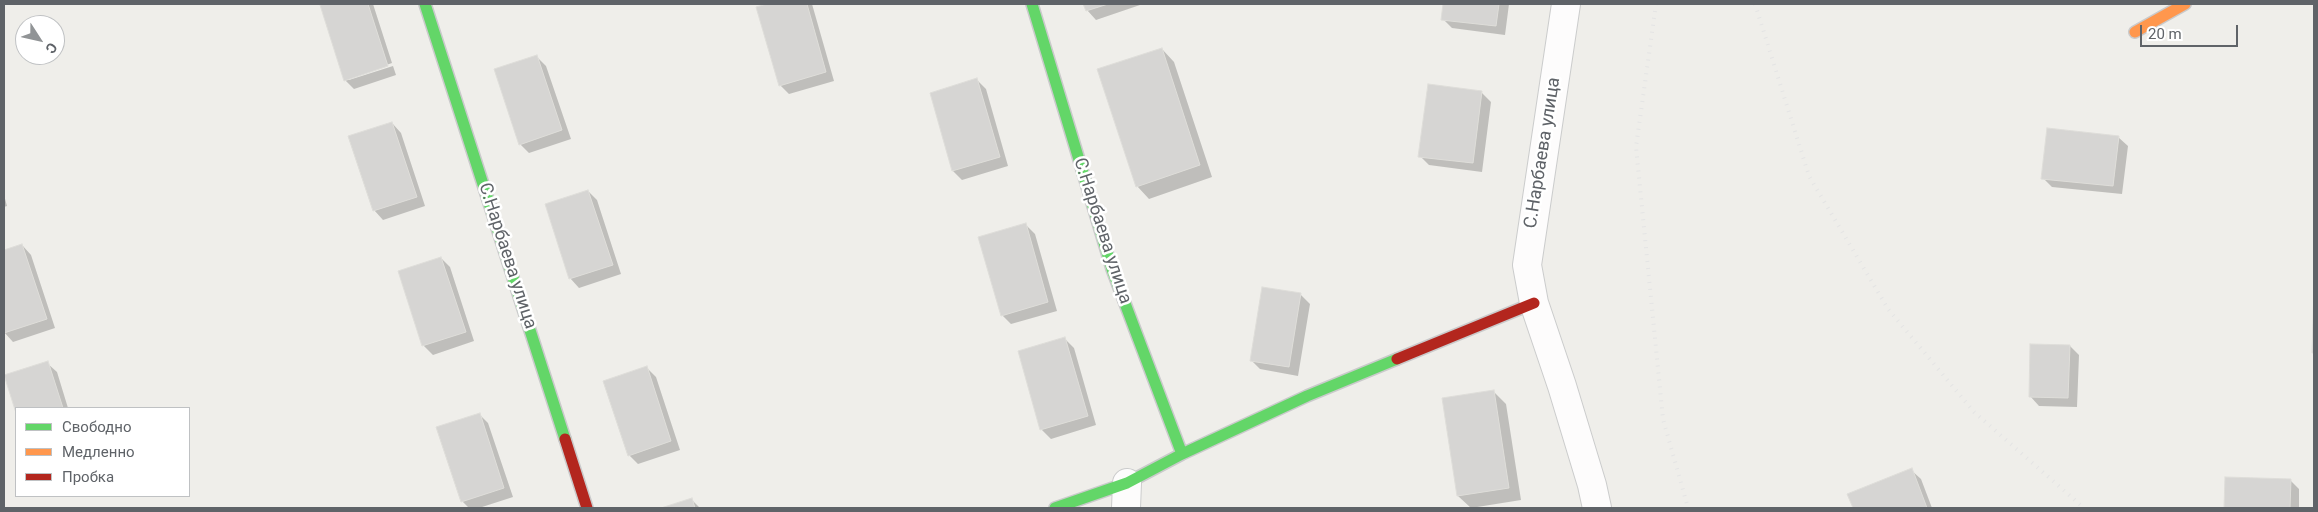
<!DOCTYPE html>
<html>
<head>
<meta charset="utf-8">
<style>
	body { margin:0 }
	#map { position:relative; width:2318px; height:512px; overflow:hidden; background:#efeeea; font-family:Roboto,sans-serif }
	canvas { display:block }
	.frame { position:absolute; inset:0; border:5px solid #5f6368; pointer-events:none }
	.legend { position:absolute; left:15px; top:407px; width:175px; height:90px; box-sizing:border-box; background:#fff; border:1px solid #bfc1c3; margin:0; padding:6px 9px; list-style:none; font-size:15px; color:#5f6368 }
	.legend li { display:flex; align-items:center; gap:10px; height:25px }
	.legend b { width:25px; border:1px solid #bfc1c3 }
	.north { position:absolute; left:15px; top:15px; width:50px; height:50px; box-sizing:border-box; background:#fff; border:1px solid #bfc1c3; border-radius:50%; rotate:125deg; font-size:14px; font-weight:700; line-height:20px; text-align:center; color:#5f6368 }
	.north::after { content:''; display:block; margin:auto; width:18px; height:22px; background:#919496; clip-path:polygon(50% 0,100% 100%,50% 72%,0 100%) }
	.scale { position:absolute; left:2140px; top:25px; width:98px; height:22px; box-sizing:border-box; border:2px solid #5f6368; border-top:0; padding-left:6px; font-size:15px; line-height:18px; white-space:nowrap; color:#5f6368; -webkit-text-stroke:4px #fff; paint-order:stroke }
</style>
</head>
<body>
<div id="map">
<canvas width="2318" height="512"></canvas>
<div class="frame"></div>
<ul class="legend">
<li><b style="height:6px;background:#63d668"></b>Свободно</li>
<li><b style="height:6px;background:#ff974d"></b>Медленно</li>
<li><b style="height:6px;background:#b3261e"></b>Пробка</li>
</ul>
<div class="north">С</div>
<div class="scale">20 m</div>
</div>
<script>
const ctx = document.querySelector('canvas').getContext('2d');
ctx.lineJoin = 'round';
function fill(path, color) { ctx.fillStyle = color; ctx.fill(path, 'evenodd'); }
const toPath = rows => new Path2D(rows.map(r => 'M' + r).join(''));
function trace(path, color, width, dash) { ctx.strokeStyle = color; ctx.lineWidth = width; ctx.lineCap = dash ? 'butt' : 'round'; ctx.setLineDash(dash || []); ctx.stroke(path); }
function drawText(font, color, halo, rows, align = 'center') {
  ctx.font = font + ' Roboto,sans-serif'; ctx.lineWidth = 5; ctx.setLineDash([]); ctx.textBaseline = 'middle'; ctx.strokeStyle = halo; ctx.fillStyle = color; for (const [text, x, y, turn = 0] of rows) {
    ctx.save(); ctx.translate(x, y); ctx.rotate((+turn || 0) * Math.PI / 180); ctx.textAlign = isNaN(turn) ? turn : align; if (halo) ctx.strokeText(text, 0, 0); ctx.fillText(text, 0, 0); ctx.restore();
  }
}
fill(toPath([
	[329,4,373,4,392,63,349,78,349,80,393,66,396,75,354,89,345,80,321,6],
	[771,4,812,4,834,81,789,94,780,85,757,8],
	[1085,4,1140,4,1140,5,1096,20,1087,10],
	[1445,4,1509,4,1505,35,1452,28,1443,19],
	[1162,49,1174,62,1212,177,1149,199,1137,186],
	[537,57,546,66,571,139,529,153,520,144],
	[977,80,986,89,1008,166,962,180,953,171],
	[1482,93,1491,102,1482,172,1429,165,1420,156],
	[392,123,401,133,425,206,383,220,374,210],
	[2118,137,2128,146,2122,194,2052,187,2043,178],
	[588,191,597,200,621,274,579,288,570,278],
	[4,195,7,206,4,207],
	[1026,225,1035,234,1057,311,1011,324,1002,315],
	[22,245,31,255,55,328,13,342,4,332,4,251],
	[441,258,450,267,474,341,433,355,423,345],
	[1300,294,1310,304,1298,376,1260,369,1251,360],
	[1065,339,1074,348,1096,425,1051,439,1041,429],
	[2070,346,2079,355,2077,407,2039,406,2030,396],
	[47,363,57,372,68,408,16,409,6,376],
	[646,367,656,377,680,450,638,464,629,455],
	[1493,391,1506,404,1521,500,1471,508,1458,496],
	[479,414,488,423,513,497,479,508,469,508,462,501],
	[1911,470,1921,479,1932,508,1854,508,1849,495],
	[2226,479,2290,480,2299,489,2299,508,2225,508],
	[691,499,700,508,665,508]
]), '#0003');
const building = toPath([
	[325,4,368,4,388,66,344,81,320,5,325,4],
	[767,4,807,4,826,72,779,86,756,7,767,4],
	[1083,4,1108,4,1086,11,1083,4],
	[1443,4,1499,4,1496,26,1441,20,1443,4],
	[1162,48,1200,165,1136,187,1097,69,1162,48],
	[537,55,562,130,519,145,494,69,537,55],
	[977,78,1000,157,952,171,930,93,977,78],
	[1428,84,1482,91,1473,163,1418,157,1428,84],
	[392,122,417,197,373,211,348,136,392,122],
	[2047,128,2119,136,2113,186,2041,179,2047,128],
	[588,190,613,265,569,279,545,204,588,190],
	[1026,223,1048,302,1001,316,978,237,1026,223],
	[22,244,47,319,4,333,4,250,22,244],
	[441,257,466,332,422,346,398,271,441,257],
	[1262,287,1301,293,1289,367,1250,361,1262,287],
	[2314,289,2314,353,2312,353,2314,289],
	[1065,337,1088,416,1040,430,1018,351,1065,337],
	[2030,344,2070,345,2068,398,2029,397,2030,344],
	[48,361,63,408,16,408,16,413,4,375,48,361],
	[647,366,671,441,628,456,603,381,647,366],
	[1494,390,1509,488,1457,496,1442,398,1494,390],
	[480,413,504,488,461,502,436,427,480,413],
	[1912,468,1927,508,1853,508,1847,494,1912,468],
	[2225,477,2291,479,2290,508,2224,508,2225,477],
	[692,498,695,508,661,508,692,498]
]);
fill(building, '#d6d5d3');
trace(building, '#deddd9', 1);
const street = toPath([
	[1566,4,1527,265,1534,303,1562,386,1592,485,1597,508],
	[1126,508,1127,483]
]);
const fast = toPath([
	[425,4,565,439],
	[1032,4,1112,269,1182,454],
	[1055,508,1127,483,1182,454,1307,396,1397,359]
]);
const slow = toPath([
	[2135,32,2185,4]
]);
const jam = toPath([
	[1397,359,1534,303],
	[565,439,587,508]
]);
trace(street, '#cbcccc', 30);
trace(fast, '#cacacb', 14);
trace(slow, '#cacacb', 14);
trace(jam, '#cacacb', 14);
trace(street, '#fdfcfc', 28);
trace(fast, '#63d668', 11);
trace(slow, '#ff974d', 11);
trace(jam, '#b3261e', 11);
trace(toPath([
	[1656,4,1636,147,1663,419,1688,508],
	[1755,4,1809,176,1888,309,1974,412,2084,508]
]), '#e4e4e4', 4, [1, 6]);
drawText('18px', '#5f6368', '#fff', [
	["С.Нарбаева улица",1543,153,-81],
	["С.Нарбаева улица",1102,231,72],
	["С.Нарбаева улица",507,256,72]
]);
</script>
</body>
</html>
